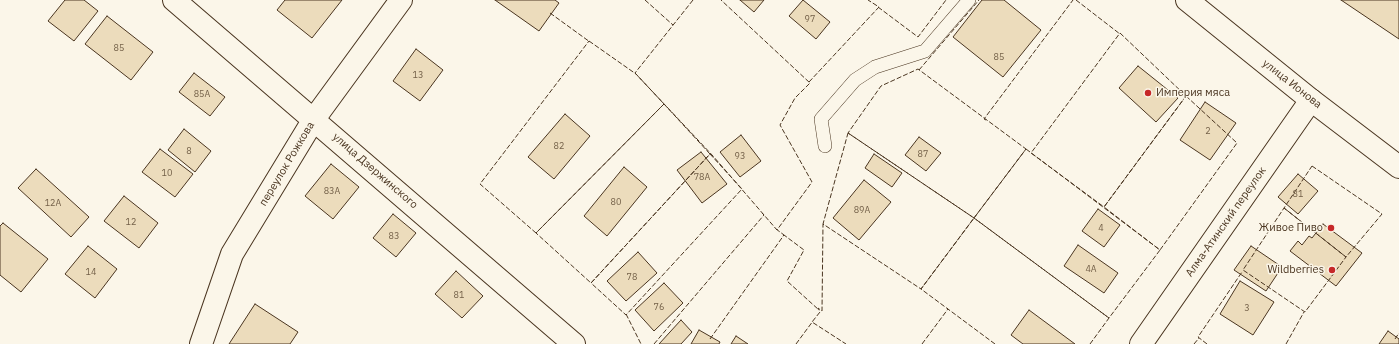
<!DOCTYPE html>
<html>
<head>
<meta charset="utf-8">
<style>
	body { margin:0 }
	canvas { display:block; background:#fbf6e9 }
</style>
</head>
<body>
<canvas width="1399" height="344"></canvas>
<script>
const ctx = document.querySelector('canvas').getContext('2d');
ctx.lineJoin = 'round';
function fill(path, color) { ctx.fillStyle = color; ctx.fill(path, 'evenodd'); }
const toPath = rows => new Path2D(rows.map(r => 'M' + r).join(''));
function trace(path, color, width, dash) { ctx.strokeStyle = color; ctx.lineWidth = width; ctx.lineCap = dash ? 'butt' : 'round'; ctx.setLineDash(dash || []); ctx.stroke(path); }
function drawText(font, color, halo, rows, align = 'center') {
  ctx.font = font + ' "IBM Plex Sans",sans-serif'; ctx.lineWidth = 3; ctx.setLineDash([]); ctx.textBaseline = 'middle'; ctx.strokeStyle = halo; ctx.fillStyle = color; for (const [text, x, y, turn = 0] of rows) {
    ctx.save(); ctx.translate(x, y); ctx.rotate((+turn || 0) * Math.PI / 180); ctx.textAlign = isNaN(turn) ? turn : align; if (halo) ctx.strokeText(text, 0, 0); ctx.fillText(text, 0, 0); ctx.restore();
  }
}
const building = toPath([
	[65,0,84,0,98,11,74,41,48,21,65,0],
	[285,0,342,0,312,38,277,10,285,0],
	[495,0,555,0,559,3,539,31,495,0],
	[740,0,764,0,754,12,740,0],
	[803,0,830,22,816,39,789,16,803,0],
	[982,0,1004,0,1041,30,1003,77,953,37,982,0],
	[1341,0,1399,0,1399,39,1341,0],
	[107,16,153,52,131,80,85,44,107,16],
	[416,49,443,70,420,101,393,81,416,49],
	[1138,66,1178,98,1156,122,1119,88,1138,66],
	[194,73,225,97,210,116,179,92,194,73],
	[1205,102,1236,123,1210,160,1180,140,1205,102],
	[565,114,590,136,554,179,528,157,565,114],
	[184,129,211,151,195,172,168,150,184,129],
	[741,135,761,161,740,177,720,152,741,135],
	[919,137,941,153,926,171,905,155,919,137],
	[160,149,193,174,175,197,142,172,160,149],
	[701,152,727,184,702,203,677,170,701,152],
	[874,154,902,173,892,187,865,168,874,154],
	[331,164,359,187,333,219,305,196,331,164],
	[624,167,647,187,607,236,584,216,624,167],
	[36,169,89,217,71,237,18,188,36,169],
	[1298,174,1318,191,1298,214,1278,197,1298,174],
	[864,180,891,202,859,240,833,218,864,180],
	[124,196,158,223,139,248,104,221,124,196],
	[1098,209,1120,225,1104,247,1082,231,1098,209],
	[393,214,416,233,396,257,373,238,393,214],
	[3,223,48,259,21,292,0,275,0,226,3,223],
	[1323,224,1362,253,1336,286,1290,251,1298,241,1302,245,1309,236,1312,238,1323,224],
	[1078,245,1118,273,1104,293,1064,266,1078,245],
	[88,246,117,269,95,298,65,274,88,246],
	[1251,246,1282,267,1266,291,1234,270,1251,246],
	[638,252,657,273,626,301,607,281,638,252],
	[456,271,483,296,462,318,435,294,456,271],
	[1240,281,1274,302,1253,335,1220,314,1240,281],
	[664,283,683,303,654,331,635,310,664,283],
	[255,304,298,332,290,344,229,344,255,304],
	[1029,310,1075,344,1023,344,1011,335,1029,310],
	[681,320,692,332,681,344,659,344,681,320],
	[699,330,720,342,719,344,691,344,699,330],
	[1388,331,1399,339,1399,344,1379,344,1388,331],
	[736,336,748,344,731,344,736,336]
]);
fill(building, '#ecdcbc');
trace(building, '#4a3520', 1);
const service = toPath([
	[825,146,821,119,855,80,875,67,925,51,969,0]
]);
const minor = toPath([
	[174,0,574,344],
	[201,344,232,254,314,119,401,0],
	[1141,344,1311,100]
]);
const primary = toPath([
	[1187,0,1311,100,1399,167]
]);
trace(service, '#4a3520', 14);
trace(minor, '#4a3520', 24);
trace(primary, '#4a3520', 24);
trace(service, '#fbf6e9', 13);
trace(minor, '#fbf6e9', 22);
trace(primary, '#fbf6e9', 22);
trace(toPath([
	[645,0,673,25],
	[693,0,635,73,713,156,777,230,812,182,780,125,795,98,810,83,721,0],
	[1076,0,1120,34],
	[878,7,918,37,946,0],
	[550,13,590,42],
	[1120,33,1186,96,1104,207,1031,153,1120,33],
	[589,41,636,74,664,104,536,233,480,184,589,41],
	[919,70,979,0],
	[809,82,879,7,868,0],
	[1186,96,1237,143,1160,250,1104,207,1186,96],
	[664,104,710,154,591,283,536,233,664,104],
	[986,120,984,119,1073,0],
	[848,133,974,218,921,289,823,224,848,133],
	[1026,149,1160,250,1109,318,974,218,1026,149],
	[710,154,742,189,626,315,591,283,710,154],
	[1312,166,1382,214,1346,257,1284,208,1312,166],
	[1284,208,1346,257,1305,312,1243,270,1284,208],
	[824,225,823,224,822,311,818,308,820,312,812,322,846,344],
	[783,236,784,235,804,250,787,281,819,310],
	[626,314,641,344],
	[710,339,784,235,776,229],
	[1395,339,1399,333],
	[654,344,764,215,762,213],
	[796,344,813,321],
	[922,344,948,309,947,308],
	[995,344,921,289,974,218,1026,149,918,69,881,86,848,133,974,218,1109,318,1090,344],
	[1194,344,1199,338],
	[1207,344,1198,337,1242,272],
	[1286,344,1304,312]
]), '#4a3520', 1, [5, 2]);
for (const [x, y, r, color] of [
	[1148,93,4,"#c62828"],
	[1331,228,4,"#c62828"],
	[1332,270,4,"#c62828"]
]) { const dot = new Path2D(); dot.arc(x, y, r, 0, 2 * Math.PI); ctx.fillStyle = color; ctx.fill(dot); trace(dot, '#fbf6e9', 1.5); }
drawText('9px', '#725f47', null, [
	["97",810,19],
	["85",119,48],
	["85",999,57],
	["13",418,75],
	["85А",202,94],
	["2",1208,131],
	["82",559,146],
	["8",189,151],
	["87",923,154],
	["93",740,156],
	["10",167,173],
	["78А",702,177],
	["83А",332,191],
	["81",1298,194],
	["80",616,202],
	["12А",53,203],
	["89А",862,210],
	["12",131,222],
	["4",1101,228],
	["83",394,236],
	["4А",1091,269],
	["14",91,272],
	["78",632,277],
	["81",459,295],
	["76",659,307],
	["3",1247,308]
]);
drawText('11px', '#4a3520', '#fbf6e9', [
	["улица Ионова",1292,84,38],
	["переулок Рожкова",287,164,-59],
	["улица Дзержинского",375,171,41],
	["Алма-Атинский переулок",1226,222,-55]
]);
drawText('11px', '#4a3520', '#fbf6e9', [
	["Империя мяса",1156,93,"left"],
	["Живое Пиво",1323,228],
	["Wildberries",1324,270]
], 'right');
</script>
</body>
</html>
